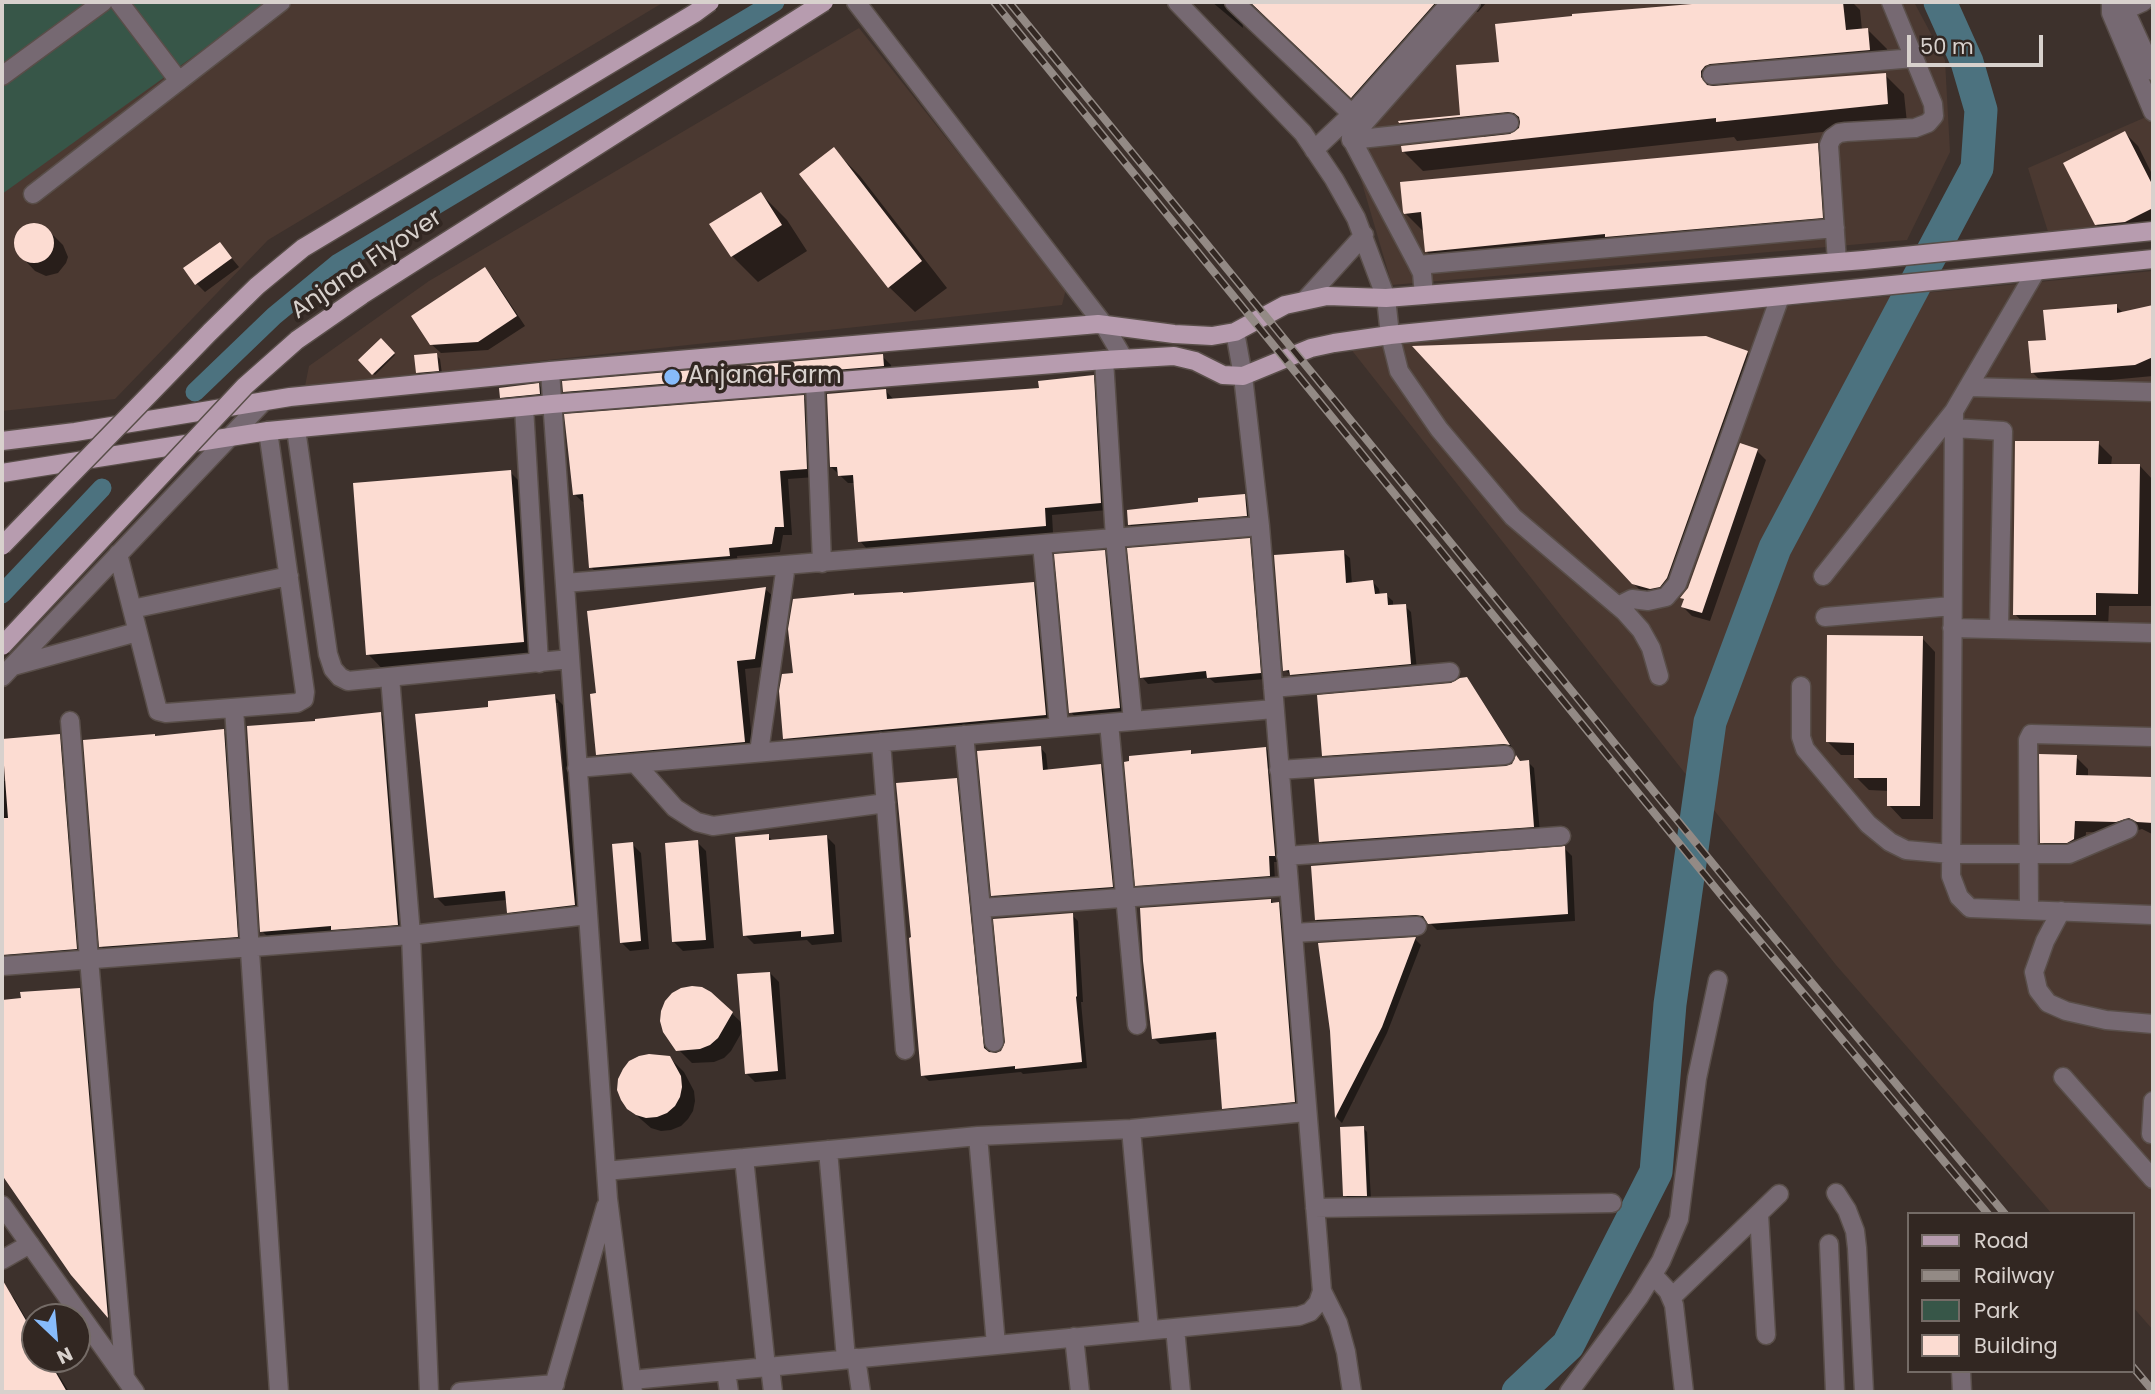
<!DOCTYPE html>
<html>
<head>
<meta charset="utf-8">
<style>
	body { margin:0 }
	#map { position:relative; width:2155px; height:1394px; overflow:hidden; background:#3d312c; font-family:Poppins,sans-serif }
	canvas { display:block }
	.frame { position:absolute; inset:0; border:4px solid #d8d1cd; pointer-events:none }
	.legend { position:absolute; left:1907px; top:1212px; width:228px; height:161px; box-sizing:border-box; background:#322722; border:2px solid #746b66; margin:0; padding:9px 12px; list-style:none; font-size:21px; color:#d8d1cd }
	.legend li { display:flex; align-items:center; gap:14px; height:35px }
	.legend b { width:35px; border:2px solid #746b66 }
	.north { position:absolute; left:21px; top:1303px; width:70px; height:70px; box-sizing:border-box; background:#322722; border:2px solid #746b66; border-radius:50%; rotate:154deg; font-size:19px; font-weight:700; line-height:28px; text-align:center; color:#d8d1cd }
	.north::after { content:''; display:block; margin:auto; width:24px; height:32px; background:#87bbfb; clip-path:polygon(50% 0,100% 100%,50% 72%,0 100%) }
	.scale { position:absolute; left:1907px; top:35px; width:136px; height:32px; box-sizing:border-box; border:4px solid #d8d1cd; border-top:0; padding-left:9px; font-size:21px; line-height:24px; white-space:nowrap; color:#d8d1cd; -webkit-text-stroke:5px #322722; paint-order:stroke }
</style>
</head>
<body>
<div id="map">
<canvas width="2155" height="1394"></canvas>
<div class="frame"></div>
<ul class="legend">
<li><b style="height:9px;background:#b79caf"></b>Road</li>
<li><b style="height:9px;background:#938a85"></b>Railway</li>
<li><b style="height:19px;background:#375648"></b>Park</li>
<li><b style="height:19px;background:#fcdcd2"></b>Building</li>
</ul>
<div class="north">N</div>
<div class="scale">50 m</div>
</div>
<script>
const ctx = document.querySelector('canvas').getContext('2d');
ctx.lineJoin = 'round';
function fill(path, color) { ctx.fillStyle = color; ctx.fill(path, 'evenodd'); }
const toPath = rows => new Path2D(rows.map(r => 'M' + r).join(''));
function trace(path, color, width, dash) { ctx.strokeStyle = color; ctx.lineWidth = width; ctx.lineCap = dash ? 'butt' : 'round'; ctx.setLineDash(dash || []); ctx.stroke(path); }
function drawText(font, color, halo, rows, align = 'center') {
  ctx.font = font + ' Poppins,sans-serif'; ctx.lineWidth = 7; ctx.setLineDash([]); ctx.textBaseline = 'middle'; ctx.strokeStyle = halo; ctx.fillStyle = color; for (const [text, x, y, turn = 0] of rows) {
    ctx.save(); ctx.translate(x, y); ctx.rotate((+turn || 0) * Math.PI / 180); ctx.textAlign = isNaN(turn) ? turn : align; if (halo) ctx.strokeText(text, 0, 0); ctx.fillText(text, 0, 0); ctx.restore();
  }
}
fill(toPath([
	[2,2,664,2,268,240,115,399,2,411],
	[1479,2,1914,2,1945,60,1950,152,1907,240,1392,285,1354,156,1403,70,1458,31],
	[859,28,1066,289,1062,305,305,386,309,366,429,281],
	[2153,114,2153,223,2049,235,2028,168],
	[2153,271,2153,1330,2132,1306,2132,1214,2052,1214,1836,965,1350,348]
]), '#4b3931');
fill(toPath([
	[2,2,269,2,2,194]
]), '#375648');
fill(toPath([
	[1212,2,1487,2,1478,12,1468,10,1372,116,1263,13,1257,10,1250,10,1242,19,1243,28],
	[1737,2,1852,2,1860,10,1862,30,1867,29,1887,49,1889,69,1731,83,1724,87,1885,75,1904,94,1907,123,1737,141,1734,137,1423,171,1403,151,1484,139,1484,135,1420,142,1400,123,1462,116,1500,63,1706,5],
	[2125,133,2138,146,2153,176,2153,228,2110,238,2096,224],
	[1817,145,1837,165,1841,237,1626,256,1624,253,1447,271,1427,252,1425,233,1405,213],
	[834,150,860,176,947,288,915,312,889,287],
	[761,194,787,220,807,251,758,282,732,256],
	[38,224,49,231,63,245,68,257,66,263,58,273,46,276,35,271,21,256,16,246,15,240,21,230,25,226],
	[220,244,239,267,205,292,196,283],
	[484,269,493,278,525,326,488,350,441,353,431,344],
	[2116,306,2123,313,2153,307,2153,376,2046,386,2033,373,2048,342],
	[1706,338,1747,353,1756,362,1669,595,1643,593,1633,583],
	[381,340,395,355,375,375,360,360],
	[436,355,440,359,442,374,421,376,417,372],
	[882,356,891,365,892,374,573,400,565,391],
	[1093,377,1101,385,1108,510,1052,515,1053,533,867,549,860,541,855,483,848,483,831,467,886,391,894,400,1041,390],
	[539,385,548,394,548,402,510,406,501,397],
	[803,397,812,406,815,477,788,479,792,535,783,535,780,552,737,556,738,564,600,576,591,567,585,502,583,502,574,494],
	[2098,443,2112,457,2111,466,2140,466,2153,480,2151,606,2109,606,2108,628,2028,628,2015,614],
	[1757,451,1766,460,1710,621,1692,616,1683,607,1685,601,1682,598,1689,589],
	[510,472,536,498,550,668,394,681,368,654],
	[1244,496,1251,502,1253,522,1137,531,1130,525],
	[1249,540,1255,547,1266,679,1215,683,1209,678,1148,684,1142,677],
	[1104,552,1111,558,1126,714,1077,719,1071,712],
	[1343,552,1350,558,1352,584,1373,582,1379,589,1380,595,1386,595,1393,601,1393,607,1405,606,1411,612,1417,670,1298,681,1285,670],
	[1033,583,1042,592,1054,724,794,747,785,738,795,674,855,597],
	[765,589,774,597,763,667,745,669,753,751,607,763,598,754],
	[1922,638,1935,652,1933,819,1902,819,1889,805,1889,791,1869,790,1856,777,1856,755,1841,755,1828,742],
	[1466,679,1472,685,1513,749,1329,760,1324,755],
	[554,696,563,705,583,913,517,921,508,912,507,900,445,906,436,897,490,709],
	[554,703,558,703,568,827,565,827],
	[381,714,390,723,406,933,271,940,262,931],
	[223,731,232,740,246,945,110,955,101,946],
	[59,736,68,745,85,957,2,969,2,781,7,781],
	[1040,747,1046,754,1048,771,1101,766,1107,772,1118,893,999,902,993,895],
	[1266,748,1272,755,1281,862,1274,862,1275,882,1144,891,1137,885,1190,752,1194,755],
	[2076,757,2088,769,2088,777,2153,779,2153,855,2151,853,2152,834,2142,829,2128,833,2086,832,2085,851,2054,854,2042,842],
	[1521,762,1528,762,1534,768,1540,832,1327,848,1321,841],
	[956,780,963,786,990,1054,1002,1052,1072,915,1078,921,1083,1002,1081,1002,1087,1068,1023,1074,1021,1072,929,1081,923,1075],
	[768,836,773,841,826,836,835,845,842,942,812,945,807,940,754,944,745,935],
	[697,842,706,851,714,948,683,951,674,942],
	[632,844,641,853,649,949,630,951,621,942],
	[1564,848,1572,856,1575,921,1437,930,1429,922,1425,921,1324,927,1316,920],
	[1271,900,1274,904,1278,904,1285,911,1301,1108,1230,1114,1223,1108,1219,1039,1160,1044,1154,1038],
	[1415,939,1421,945,1387,1033,1342,1123,1337,1118,1332,1031,1320,945],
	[770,973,779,982,786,1079,755,1082,746,1073,743,1030,731,1051,724,1058,714,1062,692,1063,678,1049,710,993,743,1024],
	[79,990,88,999,116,1323,73,1274,2,1172,2,1002],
	[670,1058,684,1072,694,1091,695,1101,693,1111,688,1119,681,1126,671,1130,661,1131,651,1128,628,1108],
	[1363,1128,1367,1132,1371,1199,1349,1199,1345,1195],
	[7,1291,14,1298,35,1334,35,1359,49,1359,69,1392,2,1392,2,1294]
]), '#0007');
trace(toPath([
	[195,392,274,316,337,264,775,2],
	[2,594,102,488]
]), '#4c727f', 19);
trace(toPath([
	[1518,1392,1568,1345,1656,1172,1670,1004,1710,722,1775,548,1977,168,1981,110,1967,62,1940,2]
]), '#4c727f', 33);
fill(toPath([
	[1250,2,1436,2,1351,98],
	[1716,2,1843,2,1846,30,1868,28,1870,50,1710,64,1705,66,1701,71,1701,77,1707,85,1713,86,1886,73,1888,104,1716,122,1716,118,1402,152,1401,146,1510,134,1519,128,1520,122,1519,117,1514,113,1508,112,1399,123,1398,121,1460,115,1456,65,1499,62,1495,24,1572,16,1572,14],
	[2125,131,2153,186,2153,208,2125,222,2095,225,2063,163],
	[1818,143,1823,218,1605,237,1605,234,1425,252,1421,212,1404,214,1403,212,1400,182],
	[834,147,922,261,888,288,799,174],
	[761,192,782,225,731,257,709,224],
	'14 243a20 20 0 1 1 40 0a20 20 0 1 1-40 0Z',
	[220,242,232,258,195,285,183,268],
	[485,267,517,316,478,342,430,345,411,316],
	[2117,304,2117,313,2153,305,2153,357,2135,365,2031,373,2028,341,2046,340,2043,310],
	[1706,336,1748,351,1667,578,1660,587,1650,589,1632,584,1412,346],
	[381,338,395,353,372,375,358,360],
	[437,353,439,371,416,373,414,355],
	[883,354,884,366,563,392,562,381],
	[1094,375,1101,503,1045,508,1046,526,858,542,853,475,838,476,837,467,830,467,827,394,886,389,887,399,1039,388,1038,381],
	[539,383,540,394,500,398,499,388],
	[804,395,807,469,780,471,784,527,775,527,772,544,729,548,730,556,589,568,583,494,573,495,564,414],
	[2015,441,2099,441,2098,464,2140,464,2138,594,2096,593,2096,615,2013,615],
	[1740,443,1758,449,1702,613,1681,607,1684,599,1680,598,1688,588],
	[511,470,524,642,366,655,353,483],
	[1245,494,1247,516,1128,525,1127,510,1198,502,1198,498],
	[1250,538,1261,673,1207,678,1206,671,1140,678,1127,548],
	[1105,550,1120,708,1069,713,1054,554],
	[1344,550,1346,583,1373,580,1375,594,1387,593,1388,605,1406,604,1411,664,1290,675,1289,670,1283,671,1274,555],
	[1034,582,1046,715,783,739,779,691,782,674,793,673,788,629,793,599,854,593,854,595,903,592,903,593],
	[766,587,755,659,737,661,745,742,596,755,590,694,596,693,587,611],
	[1827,635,1923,636,1920,806,1887,806,1887,778,1854,778,1854,743,1826,742],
	[1467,677,1510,745,1504,744,1322,756,1317,695,1451,683,1460,678],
	[555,694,575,905,507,913,505,891,434,898,415,714,488,707,488,701],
	[381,712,398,925,331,930,331,926,260,932,247,726,315,721,315,719],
	[224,729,238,937,99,947,83,740,155,734,155,736],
	[60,734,77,949,2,955,2,818,8,818,2,739],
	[1041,746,1043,770,1101,764,1113,887,991,896,977,751],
	[1266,747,1275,854,1275,856,1269,856,1270,876,1135,886,1124,762,1129,761,1129,756,1191,750,1191,754],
	[2039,754,2077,755,2076,775,2153,777,2153,823,2137,822,2129,818,2116,822,2075,821,2074,839,2067,843,2040,843],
	[1516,755,1520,761,1529,760,1534,827,1319,842,1314,779,1506,766,1512,764],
	[957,778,984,1048,989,1052,996,1053,1001,1051,1005,1042,993,919,1073,913,1077,996,1076,997,1082,1062,1015,1069,1015,1066,921,1076,909,938,911,937,896,783],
	[769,834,769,840,827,835,834,934,801,937,801,931,743,936,735,837],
	[698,840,706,940,672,942,665,843],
	[633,842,641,941,620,943,612,844],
	[1565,846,1568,914,1428,924,1423,916,1416,915,1315,920,1311,866],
	[1271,899,1271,903,1279,902,1295,1102,1222,1109,1216,1032,1152,1039,1143,961,1140,908],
	[1416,937,1382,1027,1335,1118,1330,1031,1318,943],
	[770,972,778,1071,745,1074,737,974],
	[692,986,702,987,711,992,733,1012,718,1038,710,1045,700,1049,676,1051,663,1032,660,1021,661,1011,665,1001,672,993,681,988],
	[80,988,108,1318,71,1275,2,1175,2,1000,21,998,20,992],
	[649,1054,670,1056,681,1076,682,1087,680,1097,675,1106,667,1113,657,1117,646,1118,636,1115,627,1109,621,1100,617,1090,618,1079,623,1069,629,1061,639,1056],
	[1364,1126,1367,1196,1343,1196,1340,1127],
	[2,1279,35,1336,35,1359,48,1359,67,1392,2,1392]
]), '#fcdcd2');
const minor = toPath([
	[119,2,179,81],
	[856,2,1104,325,1124,359],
	[1177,2,1303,133,1334,179,1356,218,1386,298,1390,335,1399,371,1439,429,1513,517,1625,612,1641,630,1651,648,1659,676],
	[1234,2,1352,114],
	[2111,2,2111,13,2153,112],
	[2143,2,2125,10,2153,71],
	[1712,75,1914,58],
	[2,76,103,2],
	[1351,140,1509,123],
	[1314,150,1352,114,1451,2],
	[33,194,281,2],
	[1837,262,1829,145,1832,138,1839,133,1846,132,1915,128,1928,123,1934,116,1933,104,1891,2],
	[1418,265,1835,228],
	[1424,295,1422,273,1416,261,1351,138,1471,2],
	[1306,299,1364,235],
	[1104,360,1115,538,1133,721],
	[550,371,608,1199,633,1392],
	[815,383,822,563],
	[1968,387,2153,392],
	[524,407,539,663],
	[1954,411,1951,876,1959,897,1970,908,2153,915],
	[1954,428,2003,431,1999,629],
	[296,429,328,654,333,669,340,677,348,681,570,659],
	[1042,544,1059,727],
	[118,554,158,711,166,713,297,703,304,699,305,692,268,431],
	[1823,576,1954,411,2036,271],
	[565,583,1260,526],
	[1618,606,1632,599,1648,601,1666,597,1677,584,1780,297],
	[132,609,289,576],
	[1825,617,1952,606],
	[1952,628,2153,633],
	[13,666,137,632],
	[2,677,264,401],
	[390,677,411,935,429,1392],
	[1801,686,1801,737,1805,749,1868,824,1890,842,1906,850,1951,854,2069,854,2128,829],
	[1273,688,1450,672],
	[234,708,279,1392],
	[70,721,89,959,125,1378],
	[1109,723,1137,1025],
	[964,735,994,1042],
	[881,742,905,1050],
	[759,752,786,565],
	[635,763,675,808,697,822,713,826,886,803],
	[577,768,1274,709],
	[1279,770,1505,755],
	[1286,856,1561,836],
	[981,908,1289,886],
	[2029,910,2028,740,2031,734,2153,737],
	[2061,911,2045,941,2034,972,2038,990,2048,1003,2066,1011,2106,1020,2153,1024],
	[1293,933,1417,926],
	[2,966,411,935,588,915],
	[2063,1077,2153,1179],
	[1131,1129,1149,1330],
	[2151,1134,2153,1101],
	[978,1136,996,1345],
	[828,1150,846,1359],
	[744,1158,766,1367],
	[606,1171,978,1136,1131,1129,1306,1112],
	[1836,1193,1847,1210,1855,1231,1857,1248,1864,1392],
	[2,1205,135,1392],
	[1315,1208,1612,1203],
	[1759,1214,1766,1335],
	[1829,1244,1835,1392],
	[2,1260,30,1244],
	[1653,1275,1668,1291,1674,1305,1684,1392],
	[1322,1291,1338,1323,1346,1352,1352,1392],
	[1671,1298,1779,1194],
	[1175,1328,1181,1392],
	[1074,1337,1080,1392],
	[856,1358,861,1392],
	[770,1367,773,1392],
	[726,1371,729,1392],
	[1961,1371,1962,1392],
	[632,1380,1299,1316,1310,1312,1318,1303,1322,1291,1260,526,1243,376,1235,332],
	[460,1392,555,1384],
	[552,1392,606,1206],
	[1569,1392,1639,1297,1661,1261,1679,1219,1697,1078,1718,980]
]);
const major = toPath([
	[2,441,75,432,290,397,550,371,1098,324,1174,334,1212,336,1235,332,1285,305,1327,296,1386,298,1424,295,1864,260,2153,231],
	[2,473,268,431,552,404,1104,360,1174,356,1195,361,1223,375,1243,376,1311,348,1334,343,1390,335,2153,259]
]);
trace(minor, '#594e49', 21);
trace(major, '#594e49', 21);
trace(minor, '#766972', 18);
trace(major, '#b79caf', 18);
const rail = toPath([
	[994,2,1726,901,1988,1214],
	[1009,2,1736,892,2005,1214],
	[2132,1366,2153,1391]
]);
trace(rail, '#938a85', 8);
trace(rail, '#322722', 5, [16]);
const majorBridge = toPath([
	[2,546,210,332,257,286,303,248,695,13,710,2],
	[2,646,245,386,297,340,362,295,824,2]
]);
trace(majorBridge, '#594e49', 21, []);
trace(majorBridge, '#b79caf', 18);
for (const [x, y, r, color] of [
	[672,377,9,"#87bbfb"]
]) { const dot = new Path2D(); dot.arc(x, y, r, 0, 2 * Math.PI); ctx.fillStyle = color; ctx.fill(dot); trace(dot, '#322722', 2.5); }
drawText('24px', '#d8d1cd', '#322722', [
	["Anjana Flyover",367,265,-34]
]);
drawText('24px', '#d8d1cd', '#322722', [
	["Anjana Farm",688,377]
], 'left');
</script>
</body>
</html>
